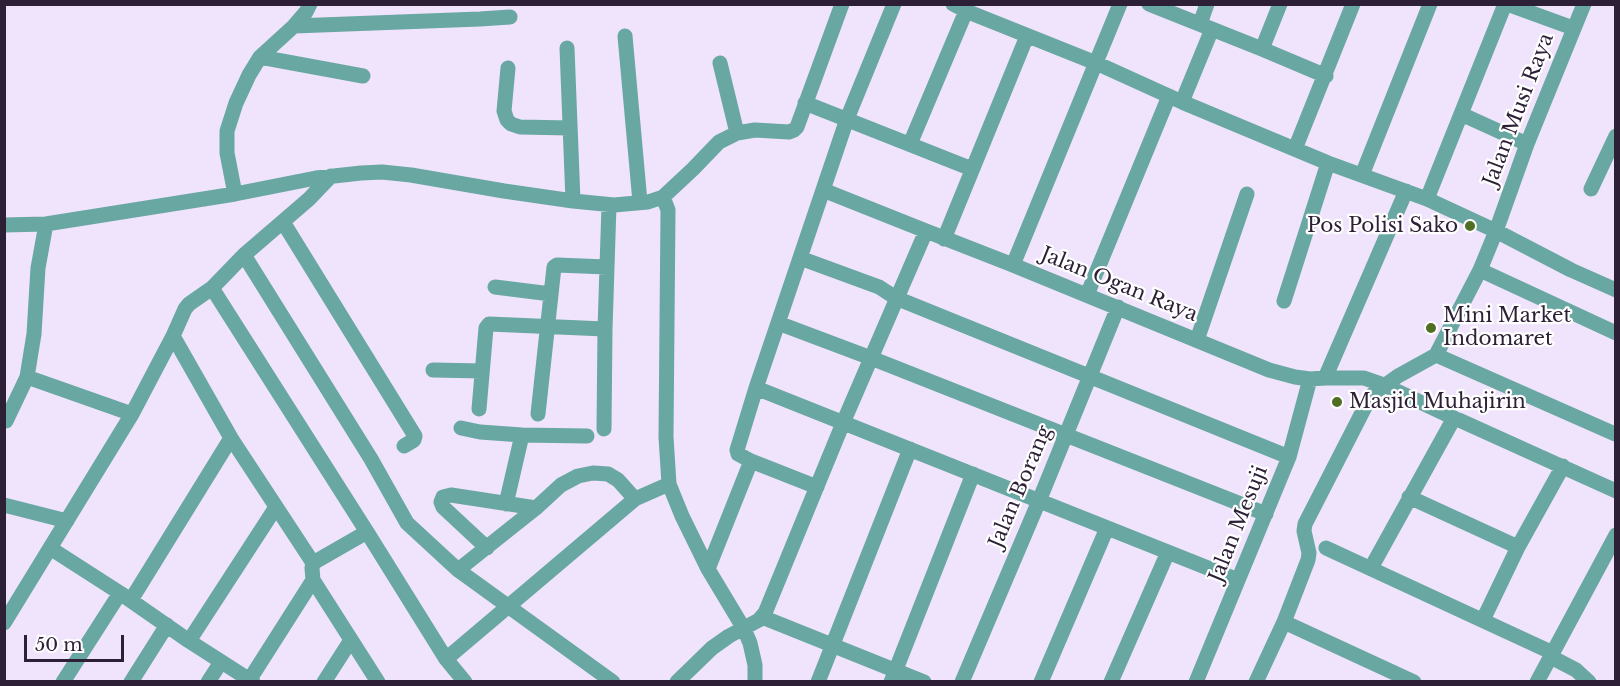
<!DOCTYPE html>
<html>
<head>
<meta charset="utf-8">
<style>
	body { margin:0 }
	#map { position:relative; width:1620px; height:686px; overflow:hidden; background:#f0e3fc; font-family:"Libre Baskerville",serif }
	canvas { display:block }
	.frame { position:absolute; inset:0; border:6px solid #2c1f36; pointer-events:none }
	.scale { position:absolute; left:24px; top:635px; width:100px; height:27px; box-sizing:border-box; border:3px solid #2c1f36; border-top:0; padding-left:8px; font-size:18px; line-height:21px; white-space:nowrap; color:#2c1f36; -webkit-text-stroke:4px #fff; paint-order:stroke }
</style>
</head>
<body>
<div id="map">
<canvas width="1620" height="686"></canvas>
<div class="frame"></div>
<div class="scale">50 m</div>
</div>
<script>
const ctx = document.querySelector('canvas').getContext('2d');
ctx.lineJoin = 'round';
const toPath = rows => new Path2D(rows.map(r => 'M' + r).join(''));
function trace(path, color, width, dash) { ctx.strokeStyle = color; ctx.lineWidth = width; ctx.lineCap = dash ? 'butt' : 'round'; ctx.setLineDash(dash || []); ctx.stroke(path); }
function drawText(font, color, halo, rows, align = 'center') {
  ctx.font = font + ' "Libre Baskerville",serif'; ctx.lineWidth = 4.5; ctx.setLineDash([]); ctx.textBaseline = 'middle'; ctx.strokeStyle = halo; ctx.fillStyle = color; for (const [text, x, y, turn = 0] of rows) {
    ctx.save(); ctx.translate(x, y); ctx.rotate((+turn || 0) * Math.PI / 180); ctx.textAlign = isNaN(turn) ? turn : align; if (halo) ctx.strokeText(text, 0, 0); ctx.fillText(text, 0, 0); ctx.restore();
  }
}
trace(toPath([
	[953,4,966,11,1096,63,1182,102,1328,163,1427,199,1496,231,1571,270,1616,290],
	[1120,4,1013,265,1269,370,1295,377,1310,379,1325,378,1364,378,1384,385,1454,418,1371,568],
	[1149,4,1262,49,1326,76],
	[1507,4,1573,28],
	[1200,24,1207,4],
	[294,26,480,19,510,17],
	[625,36,640,202],
	[567,48,573,201],
	[1262,49,1280,4],
	[260,57,363,76],
	[720,63,737,133],
	[508,68,504,111,507,120,511,124,520,127,570,128],
	[1182,102,1212,29],
	[805,103,972,169],
	[1461,114,1527,144],
	[910,144,966,11],
	[1295,149,1353,4],
	[1362,175,1430,4],
	[1591,189,1616,136],
	[823,190,926,231],
	[235,194,227,153,227,131,236,103,249,75,260,57,294,26,306,12,310,4],
	[663,197,668,210,666,437,669,484,682,516,708,569,744,629,750,643,755,665,755,682],
	[1427,199,1505,4],
	[283,222,415,436,414,440,404,446],
	[4,225,46,224,235,194,316,178,361,173,382,172,411,175,504,191,573,201,614,205,648,202,663,197,693,169,719,142,737,133,755,130,789,132,794,130,797,127,842,4],
	[944,239,1027,36],
	[244,255,371,459,407,523,458,570,613,682],
	[800,258,879,287,896,298,1289,457],
	[1480,270,1616,333],
	[495,287,551,294],
	[212,288,367,532,313,563],
	[1087,295,1169,96],
	[1284,301,1328,163],
	[778,323,871,358,1266,514],
	[1197,340,1247,194],
	[1436,355,1615,434],
	[433,370,482,371],
	[27,377,132,414],
	[1325,378,1406,191],
	[756,388,1238,580],
	[479,409,486,328,489,324,605,329],
	[538,414,554,267,557,265,607,267],
	[1459,420,1616,491],
	[6,421,27,377,34,334,38,268,46,224],
	[461,428,480,432,522,435,587,436],
	[604,429,605,329,609,205],
	[817,487,751,461,738,454,737,450,756,388,847,119,894,4],
	[1409,497,1518,547],
	[506,504,522,435],
	[4,505,67,521],
	[367,532,446,659,465,682],
	[50,548,120,593,189,641,253,682],
	[487,548,443,507,441,502,443,497,451,495,536,508],
	[1326,548,1553,653],
	[708,569,751,461],
	[458,570,536,508,561,485,578,476,593,473,608,474,618,480,635,499],
	[313,580,378,682],
	[131,600,231,438],
	[762,617,924,682],
	[1483,620,1518,547,1563,466],
	[1284,622,1414,682],
	[4,623,132,414,173,336],
	[189,641,276,507],
	[1551,657,1576,670,1589,682],
	[446,659,635,499,669,484],
	[250,679,313,580,312,568,313,563,231,438,173,336,185,309,189,304,212,288,244,255,309,199,331,176],
	[63,682,120,593],
	[131,682,167,625],
	[208,682,221,662],
	[324,682,351,640],
	[677,682,712,648,729,636,759,620,765,613,843,423,926,231,1013,265],
	[818,682,910,449],
	[891,682,973,474],
	[962,682,1039,501,1118,307],
	[1041,682,1107,528],
	[1111,682,1168,552],
	[1196,682,1289,457,1310,379],
	[1256,682,1284,622,1308,560,1309,553,1304,531,1305,524,1366,405,1374,393,1398,376,1436,355,1480,270,1496,231,1527,144,1584,4],
	[1537,682,1616,535]
]), '#69a7a2', 15);
for (const [x, y, r, color] of [
	[1470,226,6,"#506f25"],
	[1431,328,6,"#506f25"],
	[1337,402,6,"#506f25"]
]) { const dot = new Path2D(); dot.arc(x, y, r, 0, 2 * Math.PI); ctx.fillStyle = color; ctx.fill(dot); trace(dot, '#fff', 2); }
drawText('20px', '#2c1f36', '#fff', [
	["Jalan Musi Raya",1519,110,-69],
	["Jalan Ogan Raya",1119,285,22],
	["Jalan Borang",1021,487,-67],
	["Jalan Mesuji",1239,524,-68]
]);
drawText('20px', '#2c1f36', '#fff', [
	["Pos Polisi Sako",1458,226,"right"],
	["Mini Market",1443,316],
	["Indomaret",1443,339],
	["Masjid Muhajirin",1349,402]
], 'left');
</script>
</body>
</html>
